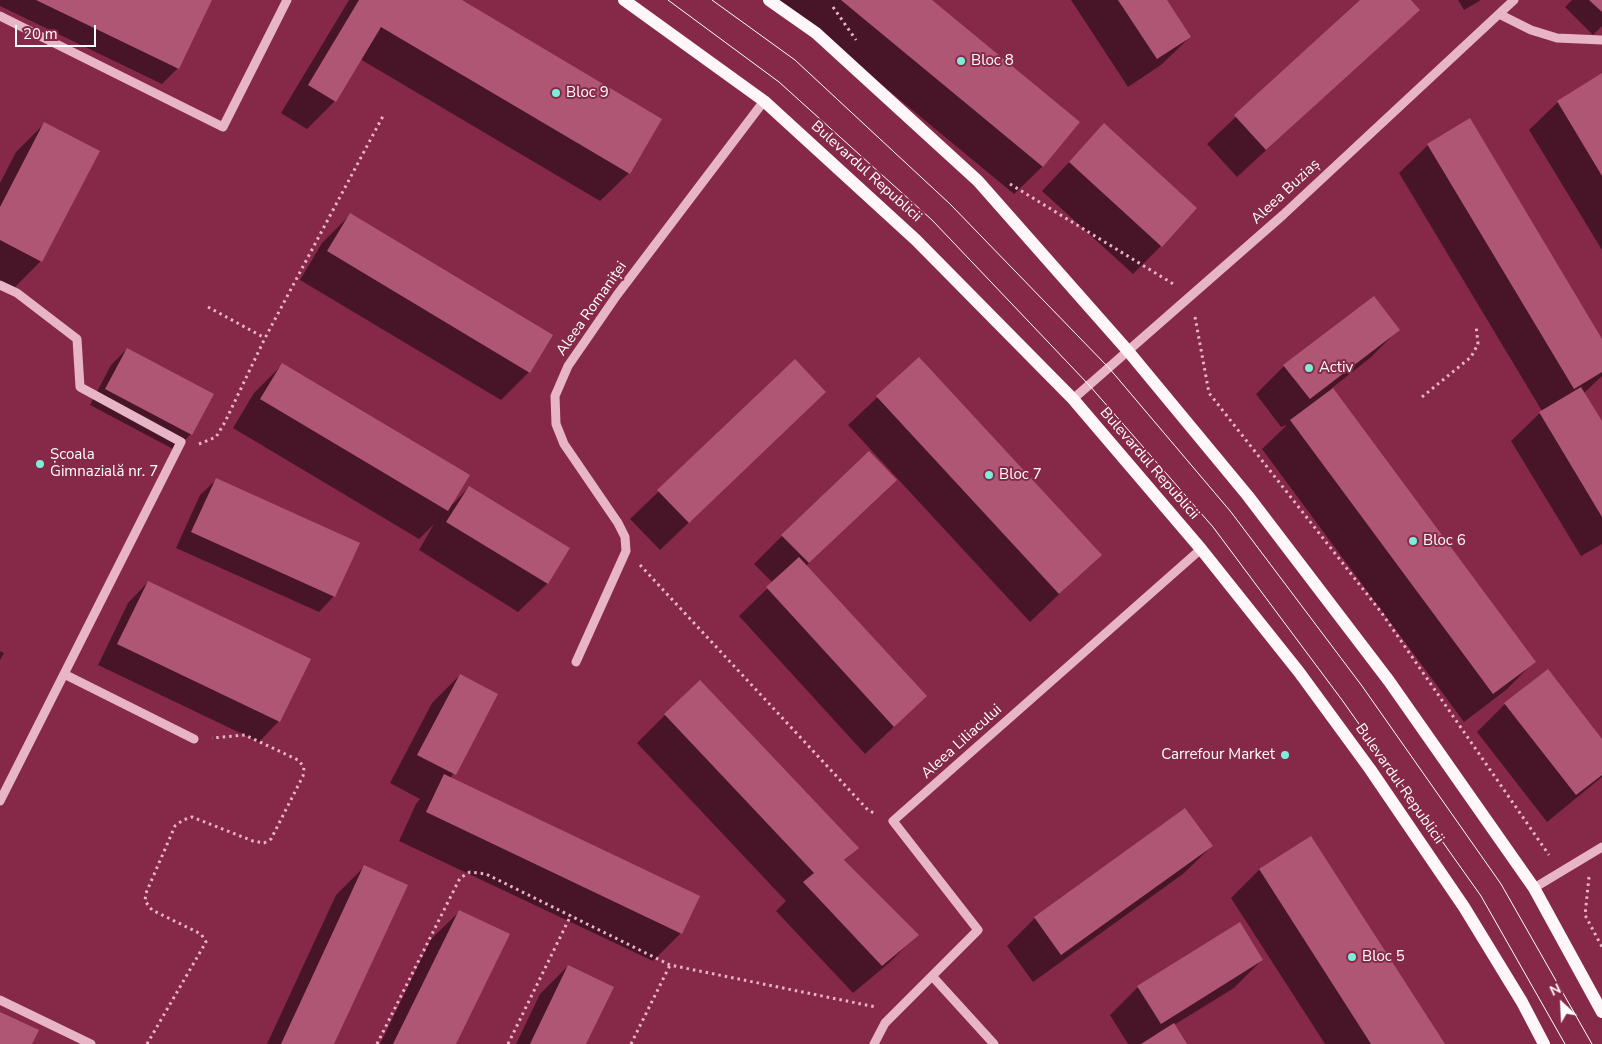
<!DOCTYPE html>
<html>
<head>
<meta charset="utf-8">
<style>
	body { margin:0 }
	#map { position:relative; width:1602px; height:1044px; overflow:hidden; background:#862949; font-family:"Nunito Sans",sans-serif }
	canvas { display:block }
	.north { position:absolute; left:1537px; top:979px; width:50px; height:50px; -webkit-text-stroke:4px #862949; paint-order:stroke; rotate:335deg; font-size:14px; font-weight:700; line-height:20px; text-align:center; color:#fff }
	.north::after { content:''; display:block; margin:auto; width:18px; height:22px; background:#fff; clip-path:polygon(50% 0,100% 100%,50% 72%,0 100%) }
	.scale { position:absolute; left:15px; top:25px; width:81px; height:22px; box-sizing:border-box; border:2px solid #fff; border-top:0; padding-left:6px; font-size:15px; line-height:18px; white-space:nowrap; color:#fff; -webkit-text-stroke:4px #862949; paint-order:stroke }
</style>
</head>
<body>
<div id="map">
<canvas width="1602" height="1044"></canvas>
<div class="north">N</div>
<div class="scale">20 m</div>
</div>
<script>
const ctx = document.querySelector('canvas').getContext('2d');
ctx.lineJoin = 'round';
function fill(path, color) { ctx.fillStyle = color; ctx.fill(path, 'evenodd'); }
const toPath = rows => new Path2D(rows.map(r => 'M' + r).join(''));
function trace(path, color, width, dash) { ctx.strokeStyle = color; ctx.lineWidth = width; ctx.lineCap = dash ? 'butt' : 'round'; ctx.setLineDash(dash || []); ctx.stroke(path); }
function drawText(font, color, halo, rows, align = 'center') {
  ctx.font = font + ' "Nunito Sans",sans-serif'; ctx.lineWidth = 4; ctx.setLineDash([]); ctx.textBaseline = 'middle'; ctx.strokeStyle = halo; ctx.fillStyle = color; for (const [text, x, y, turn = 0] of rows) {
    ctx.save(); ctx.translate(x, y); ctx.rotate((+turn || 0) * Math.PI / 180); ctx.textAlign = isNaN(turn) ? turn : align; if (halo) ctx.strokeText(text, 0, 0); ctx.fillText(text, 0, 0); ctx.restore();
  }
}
fill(toPath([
	[0,0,211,0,178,68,162,84,0,6],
	[349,0,459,0,629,173,600,201,360,59,335,101,307,129,281,113],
	[779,0,930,0,1043,166,1014,194],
	[1071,0,1165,0,1190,37,1161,65,1128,87],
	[1361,0,1409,0,1418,10,1237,177,1207,144],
	[1458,0,1481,0,1464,10],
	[1572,0,1602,0,1602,26,1593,35,1565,7],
	[1602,75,1602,250,1529,130,1558,102],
	[44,124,41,261,13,289,0,283,0,183,16,152],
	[1104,125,1161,246,1133,274,1042,191],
	[1428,145,1602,341,1602,376,1584,393,1602,424,1602,544,1581,556,1511,441,1542,411,1399,173],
	[350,215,529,372,501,400,300,280,322,243],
	[1398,330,1370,358,1332,388,1534,662,1506,690,1464,722,1262,449,1287,425,1281,427,1256,394,1284,366],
	[127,349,191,434,175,450,90,405,111,365],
	[919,358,1100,555,1030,622,848,425],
	[795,361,825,392,660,550,630,519],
	[282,365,453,504,469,487,568,548,547,584,518,612,419,550,434,524,419,539,233,428,254,393],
	[216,480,334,596,319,612,176,548,200,495],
	[867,508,806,566,897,724,865,754,739,616,773,583,754,564,782,536],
	[148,582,279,721,259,742,98,665,128,603],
	[0,651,4,653,0,660],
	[460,675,497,694,450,779,681,933,653,961,399,841,416,804,420,799,390,783,432,703],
	[1505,704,1602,741,1602,777,1547,822,1477,732],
	[665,715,857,848,844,861,917,935,889,963,853,993,776,911,786,901,637,743],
	[1185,810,1212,846,1183,874,1033,982,1007,946,1035,918],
	[1311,837,1444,1044,1325,1044,1231,898,1259,870],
	[364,867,333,1044,267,1044,336,895],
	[460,911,454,1044,380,1044,431,939],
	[1262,960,1234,988,1174,1025,1186,1044,1128,1044,1110,1015,1138,987],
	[568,966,585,1044,516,1044,540,994]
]), '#0007');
fill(toPath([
	[36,0,212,0,179,69],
	[359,0,462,0,662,119,630,174,381,27,336,102,308,85],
	[841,0,932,0,1080,122,1043,167],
	[1118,0,1167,0,1191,37,1157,59],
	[1360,0,1411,0,1420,10,1266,150,1234,115],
	[1589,0,1602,0,1602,12],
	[1602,73,1602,176,1557,101],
	[1470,118,1602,339,1602,372,1574,389,1427,144],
	[44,122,100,151,42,262,0,240,0,207],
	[1104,123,1197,208,1162,247,1069,162],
	[350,213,553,335,530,373,327,251],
	[1374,296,1400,330,1310,399,1283,365],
	[127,348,214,394,192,435,105,389],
	[919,357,1102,555,1059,594,876,396],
	[795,359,826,392,689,523,657,490],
	[282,363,470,475,448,511,260,399],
	[1581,387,1602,421,1602,517,1539,412],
	[1333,388,1536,662,1493,694,1290,420],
	[869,451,897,480,809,563,781,535],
	[216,478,360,543,335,597,191,532],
	[469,486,570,548,548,584,446,522],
	[799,557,927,696,894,727,766,587],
	[148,581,311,659,280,722,117,644],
	[1548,669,1602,739,1602,775,1576,795,1504,703],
	[460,674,498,694,456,775,417,755],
	[700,680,859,848,844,860,919,935,882,966,803,882,814,873,664,714],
	[444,774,700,896,682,934,426,812],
	[1185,808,1213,846,1061,955,1034,917],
	[1311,836,1445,1044,1371,1044,1259,869],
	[364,865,408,885,334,1044,281,1044],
	[459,910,510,934,456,1044,393,1044],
	[1240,922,1263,960,1161,1024,1137,986],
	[568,965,614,987,586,1044,530,1044],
	[0,1012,39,1030,32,1044,0,1044],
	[1174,1023,1187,1044,1141,1044]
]), '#af5675');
trace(toPath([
	[833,7,856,40],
	[1010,184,1175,285],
	[208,307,265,338],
	[1195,317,1209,393,1381,612,1549,855],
	[1422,397,1471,357,1478,344,1476,325],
	[199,444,216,437,225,422,265,338,383,116],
	[640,565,868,810,876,814],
	[1589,877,1585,915,1602,947],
	[147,1044,206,942,201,934,152,910,145,901,146,893,175,826,183,820,192,817,253,841,264,843,271,839,303,776,304,767,298,760,245,735,212,738],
	[377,1044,460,878,470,872,486,874,670,965,876,1007],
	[508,1044,571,915],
	[631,1044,670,965]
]), '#e8b5c7', 3, [2.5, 4]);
trace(toPath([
	[1499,14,1531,30,1557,38,1602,40],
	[0,16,223,127,287,0],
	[0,285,17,293,77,339,80,387,181,442,0,801],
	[1073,399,1283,215,1514,0],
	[576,662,626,551,625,537,618,523,564,444,556,424,555,396,568,366,617,295,764,101],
	[64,674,194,739],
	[1534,888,1602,847],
	[933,977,994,1044],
	[0,1000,91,1044],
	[874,1044,885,1023,978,930,893,821,1201,549]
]), '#e8b5c7', 9);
trace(toPath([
	[624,0,764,101,916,240,1073,399,1201,549,1299,672,1370,769,1464,907,1522,1002,1544,1044],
	[769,0,816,33,978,181,1128,351,1248,496,1389,681,1534,888,1602,1012]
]), '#fef6f9', 12);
trace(toPath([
	[668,0,779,82,932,220,1089,385,1213,527,1342,700,1481,896,1565,1044],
	[712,0,795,60,950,204,1109,368,1231,512,1362,686,1501,884,1592,1044]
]), '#fff', 1);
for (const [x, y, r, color] of [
	[961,61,5,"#7ceed8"],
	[556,93,5,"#7ceed8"],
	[1309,368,5,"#7ceed8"],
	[40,464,5,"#7ceed8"],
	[989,475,5,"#7ceed8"],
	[1413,541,5,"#7ceed8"],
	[1285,755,5,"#7ceed8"],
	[1352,957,5,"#7ceed8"]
]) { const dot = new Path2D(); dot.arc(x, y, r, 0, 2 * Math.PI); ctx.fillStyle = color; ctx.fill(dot); trace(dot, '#862949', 2); }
drawText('15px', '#fff', '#862949', [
	["Bloc 8",971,61],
	["Bloc 9",566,93],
	["Activ",1319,368],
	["Școala",50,455],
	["Gimnazială nr. 7",50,472],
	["Bloc 7",999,475],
	["Bloc 6",1423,541],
	["Carrefour Market",1275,755,"right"],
	["Bloc 5",1362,957]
], 'left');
drawText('15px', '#fff', '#862949', [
	["Bulevardul Republicii",866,172,42],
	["Aleea Buziaș",1286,192,-43],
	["Aleea Romaniței",592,309,-55],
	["Bulevardul Republicii",1149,464,49],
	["Aleea Liliacului",962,742,-42],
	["Bulevardul Republicii",1399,784,55]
]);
</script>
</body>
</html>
